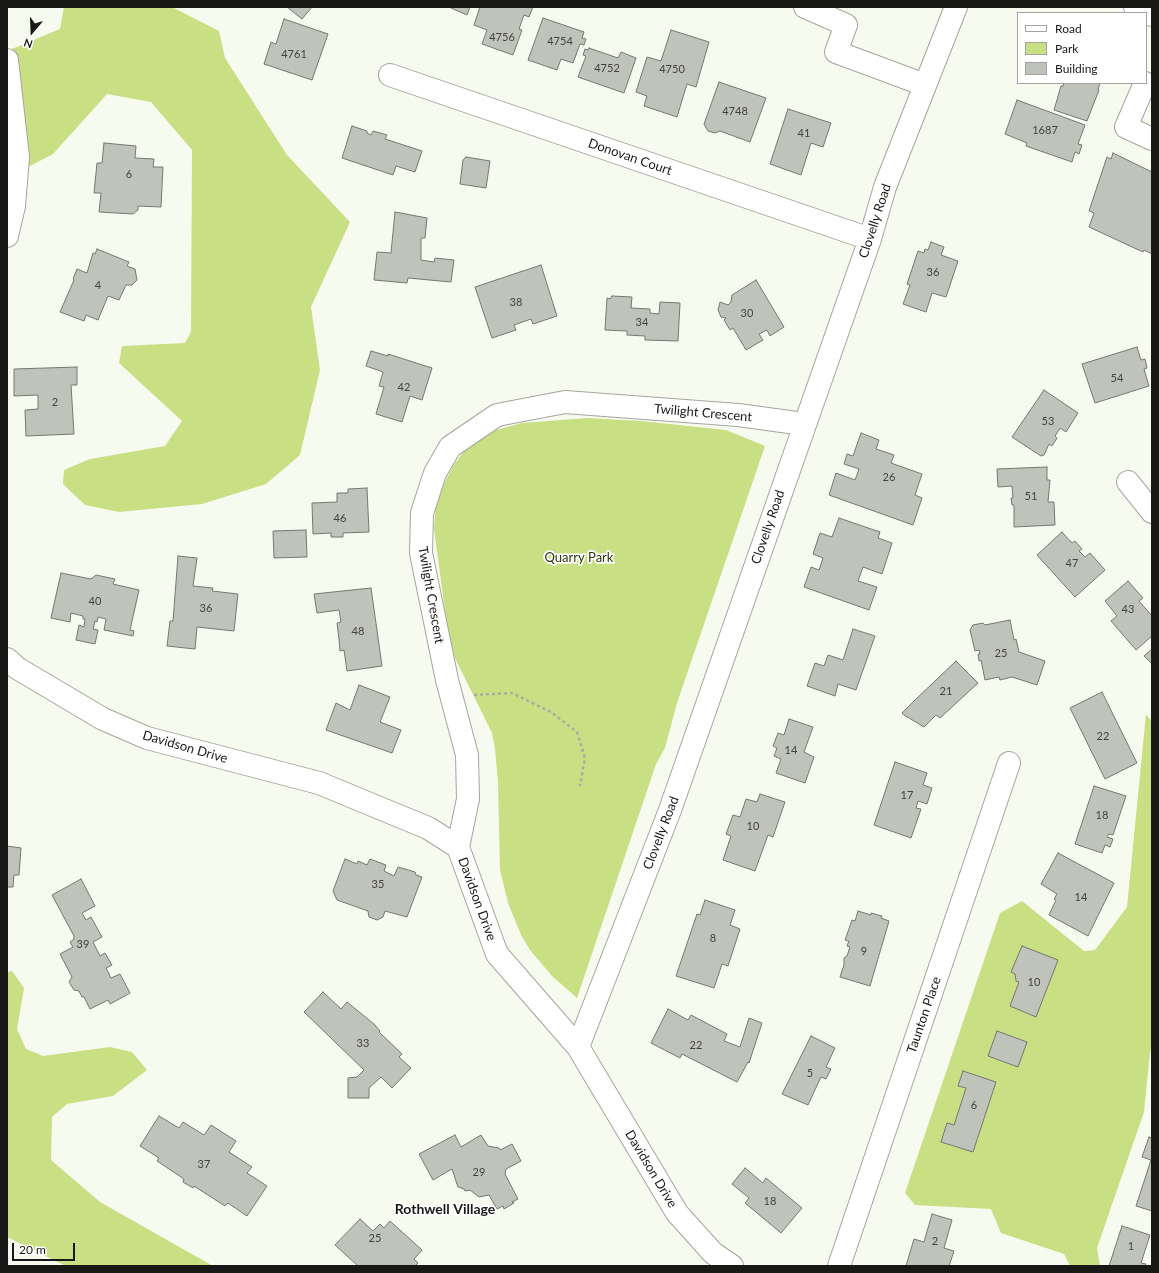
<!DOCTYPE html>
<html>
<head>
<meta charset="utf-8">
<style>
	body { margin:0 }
	#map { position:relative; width:1159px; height:1273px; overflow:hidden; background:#f7faef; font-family:Lato,sans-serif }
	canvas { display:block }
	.frame { position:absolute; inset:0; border:8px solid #181916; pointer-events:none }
	.legend { position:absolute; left:1017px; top:12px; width:130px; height:72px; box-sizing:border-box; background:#fff; border:1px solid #a3a3a2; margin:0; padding:5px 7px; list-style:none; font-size:12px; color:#181916 }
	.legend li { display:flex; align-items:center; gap:8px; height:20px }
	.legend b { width:20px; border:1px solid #a3a3a2 }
	.north { position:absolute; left:12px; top:12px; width:40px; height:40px; -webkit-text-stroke:3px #fff; paint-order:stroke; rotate:199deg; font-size:11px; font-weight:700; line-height:16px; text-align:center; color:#181916 }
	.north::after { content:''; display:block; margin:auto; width:14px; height:18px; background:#181916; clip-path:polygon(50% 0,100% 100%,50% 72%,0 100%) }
	.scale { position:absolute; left:12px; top:1243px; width:63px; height:18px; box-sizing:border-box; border:2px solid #181916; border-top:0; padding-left:5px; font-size:12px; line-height:14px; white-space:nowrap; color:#181916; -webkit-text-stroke:3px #fff; paint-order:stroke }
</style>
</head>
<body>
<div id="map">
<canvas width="1159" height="1273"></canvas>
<div class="frame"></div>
<ul class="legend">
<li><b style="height:5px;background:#fff"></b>Road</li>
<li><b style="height:11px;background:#c8df84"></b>Park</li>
<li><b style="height:11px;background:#c0c3b9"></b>Building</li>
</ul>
<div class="north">N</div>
<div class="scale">20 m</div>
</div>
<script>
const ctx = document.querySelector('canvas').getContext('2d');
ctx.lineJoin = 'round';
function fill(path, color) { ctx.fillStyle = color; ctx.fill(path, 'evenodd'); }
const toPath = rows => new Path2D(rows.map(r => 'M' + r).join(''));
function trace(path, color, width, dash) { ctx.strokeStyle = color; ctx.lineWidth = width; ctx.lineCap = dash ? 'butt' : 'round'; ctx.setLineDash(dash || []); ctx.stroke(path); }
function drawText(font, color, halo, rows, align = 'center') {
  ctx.font = font + ' Lato,sans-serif'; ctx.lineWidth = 3.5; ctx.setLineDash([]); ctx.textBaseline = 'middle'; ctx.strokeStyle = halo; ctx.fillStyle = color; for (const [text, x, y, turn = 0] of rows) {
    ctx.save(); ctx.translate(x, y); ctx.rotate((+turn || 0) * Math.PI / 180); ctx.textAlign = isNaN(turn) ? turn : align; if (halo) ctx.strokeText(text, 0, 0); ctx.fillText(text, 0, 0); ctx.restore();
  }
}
fill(toPath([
	[64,7,172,7,219,31,225,58,287,155,350,222,311,307,320,370,300,455,266,484,202,504,119,512,85,505,63,484,64,470,90,459,165,446,182,421,119,363,122,346,185,343,191,332,192,150,151,102,107,94,53,154,7,178,7,51,60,29],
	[588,418,641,421,726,430,765,446,677,703,665,748,656,764,577,998,552,976,530,950,521,935,508,903,500,870,498,782,495,749,492,733,450,648,434,529,436,499,453,466,470,443,496,430,522,423],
	[1146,714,1152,722,1152,1048,1150,1052,1144,1112,1097,1248,1100,1266,1070,1266,1064,1254,1001,1233,991,1209,915,1205,905,1193,1000,913,1022,901,1084,951,1095,950,1127,907],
	[12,971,24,988,17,1029,26,1049,43,1056,110,1047,132,1052,147,1070,113,1096,67,1104,52,1117,51,1160,100,1202,213,1266,66,1266,7,1237,7,972]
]), '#c8df84');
const building = toPath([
	[287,7,312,7,302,19,287,7],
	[452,7,470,7,467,15,451,8,452,7],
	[480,7,533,7,529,17,524,15,519,29,522,30,513,55,482,44,487,30,474,25,480,7],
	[543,18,584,32,582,38,586,39,584,45,580,44,573,63,561,59,557,70,528,60,543,18],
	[284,19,328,34,312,80,264,64,271,42,276,44,284,19],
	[671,30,709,42,696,87,687,84,677,117,644,106,647,96,636,92,647,57,661,61,671,30],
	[589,48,618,58,621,52,636,58,624,93,578,77,586,56,583,55,585,49,588,50,589,48],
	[719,82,766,98,750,142,720,131,715,133,708,131,704,124,719,82],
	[1064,83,1100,83,1098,90,1099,90,1087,121,1054,110,1061,86,1063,86,1064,83],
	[1017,100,1085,125,1078,144,1082,145,1079,154,1075,152,1072,162,1026,146,1027,143,1005,134,1017,100],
	[788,109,831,123,823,147,811,143,801,175,770,164,788,109],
	[352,126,367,131,367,133,371,135,373,131,387,135,385,139,422,151,415,172,396,166,393,175,342,158,352,126],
	[104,143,136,146,135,158,154,159,153,167,163,167,161,207,138,206,138,210,133,214,99,212,101,193,94,193,97,163,102,163,104,143],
	[1113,153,1152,172,1152,254,1144,250,1143,252,1089,227,1094,213,1089,211,1107,157,1111,159,1113,153],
	[466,157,490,161,486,188,460,184,463,160,466,157],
	[395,212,427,218,425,238,421,238,421,260,434,262,435,258,454,260,451,282,408,278,407,283,374,280,377,252,391,253,395,212],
	[931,242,944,247,941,255,958,261,946,297,932,293,926,312,903,304,910,285,907,284,918,251,924,253,925,249,928,250,931,242],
	[97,249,129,262,127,266,135,269,137,280,132,285,126,285,119,300,108,296,98,320,86,315,84,321,60,312,74,280,73,279,77,269,87,273,93,253,95,254,97,249],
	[541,265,557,316,533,324,531,319,514,325,516,330,492,338,475,287,541,265],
	[756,280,784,327,770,336,767,330,759,334,763,340,746,350,733,328,730,330,724,320,726,318,721,317,718,310,720,302,728,305,731,302,732,295,756,280],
	[612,296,632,297,631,308,650,309,650,313,659,314,660,302,680,303,678,341,645,340,645,336,627,335,627,331,605,330,607,298,610,299,612,296],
	[1137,347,1141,360,1145,359,1147,368,1144,369,1149,386,1095,403,1082,364,1137,347],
	[371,351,388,356,388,354,432,368,422,400,410,396,402,422,376,414,384,387,379,386,383,372,366,366,371,351],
	[77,367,77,385,71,385,74,434,26,436,25,410,38,409,38,395,14,396,14,369,77,367],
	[1044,390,1078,413,1066,432,1060,428,1055,436,1057,438,1052,446,1049,444,1044,455,1041,456,1012,437,1044,390],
	[861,433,879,440,876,449,894,455,891,463,922,474,915,495,922,498,913,525,829,495,836,473,855,480,859,469,844,464,847,454,853,456,861,433],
	[1047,467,1047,480,1050,480,1048,502,1054,502,1055,525,1014,527,1014,505,1012,505,1011,498,1013,498,1012,486,998,487,997,469,1047,467],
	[367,488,369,532,343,533,343,537,331,537,331,533,313,534,312,503,337,502,337,493,348,493,348,489,367,488],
	[839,518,880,532,878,538,892,543,882,574,863,567,858,581,877,587,869,610,804,587,811,567,819,570,823,558,813,554,820,533,832,537,839,518],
	[306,530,307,557,274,558,273,531,306,530],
	[1062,532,1072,543,1075,541,1082,549,1079,551,1085,557,1090,553,1105,570,1075,597,1037,555,1062,532],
	[178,556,197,558,193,586,213,588,212,591,238,594,234,631,197,627,195,649,167,646,170,621,173,621,178,556],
	[61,573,91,579,96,575,115,579,113,584,139,590,130,630,134,631,133,636,104,630,106,619,98,617,97,622,95,621,93,629,98,630,95,644,76,640,79,625,84,627,85,619,83,619,83,616,71,613,70,622,51,618,61,573],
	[1128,581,1143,598,1139,601,1152,616,1152,636,1136,650,1111,621,1117,616,1105,601,1128,581],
	[371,588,382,666,347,671,344,650,340,651,339,639,337,623,341,622,339,610,317,613,314,594,371,588],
	[1010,620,1014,640,1016,639,1019,652,1045,661,1037,685,1012,677,1000,680,999,677,985,680,981,660,979,661,978,654,980,654,979,650,975,651,970,630,973,625,983,623,985,625,1010,620],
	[853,629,875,636,856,690,838,684,835,696,807,686,815,663,824,666,828,655,843,660,853,629],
	[1152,649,1152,664,1144,656,1152,649],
	[956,661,978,683,940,718,936,715,924,727,904,715,902,713,915,700,956,661],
	[359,685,390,697,380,722,401,730,392,753,326,730,336,703,350,710,359,685],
	[1102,692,1137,763,1105,779,1070,708,1102,692],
	[789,719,813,727,804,752,814,757,805,783,776,773,781,759,774,756,777,748,773,746,778,733,784,735,789,719],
	[895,762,927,773,923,785,932,788,927,804,918,801,916,808,921,809,911,838,874,825,895,762],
	[1094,786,1126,796,1113,835,1109,834,1107,837,1113,839,1110,847,1105,845,1102,853,1075,844,1094,786],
	[760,794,785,802,773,837,768,835,755,871,723,860,731,836,726,834,733,815,740,817,746,799,757,802,760,794],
	[7,846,21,848,19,875,14,875,13,887,7,887,7,846],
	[1058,853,1114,883,1088,936,1049,915,1056,900,1054,899,1057,894,1041,884,1058,853],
	[345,859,357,864,358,861,367,865,370,859,386,865,384,871,394,876,398,867,415,872,416,875,422,877,407,917,385,911,383,917,377,920,369,917,368,911,337,900,333,891,345,859],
	[81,879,95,906,82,913,86,920,91,917,102,937,93,942,100,956,105,953,112,965,106,968,111,978,120,974,130,993,110,1004,108,1000,90,1009,84,997,82,997,79,991,74,990,69,982,72,977,60,954,73,947,70,942,74,939,74,936,52,895,81,879],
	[705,900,735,910,730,925,740,929,728,966,722,964,714,988,676,976,697,914,700,915,705,900],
	[858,911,871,915,871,913,882,916,881,918,889,921,870,986,840,977,844,965,844,958,847,956,850,947,847,946,849,941,845,940,852,920,855,921,858,911],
	[1022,946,1058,960,1036,1017,1010,1006,1019,982,1016,981,1015,974,1011,972,1022,946],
	[323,992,341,1009,347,1002,374,1024,380,1031,379,1032,402,1054,399,1057,411,1068,392,1088,381,1077,369,1088,369,1098,348,1098,348,1078,357,1077,364,1070,304,1012,323,992],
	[668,1009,688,1020,691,1015,727,1034,724,1041,740,1047,749,1018,762,1023,749,1063,748,1062,737,1082,682,1054,680,1058,651,1043,668,1009],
	[997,1031,1027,1042,1018,1067,988,1056,997,1031],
	[811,1036,835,1048,826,1067,831,1069,826,1079,821,1077,808,1105,782,1094,811,1036],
	[963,1071,996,1082,973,1152,941,1142,947,1123,954,1125,966,1088,958,1086,963,1071],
	[159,1116,179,1128,183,1122,204,1135,211,1125,236,1141,229,1152,252,1167,247,1173,267,1186,247,1216,228,1203,225,1206,194,1186,193,1188,183,1182,184,1179,157,1161,159,1158,140,1146,159,1116],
	[455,1135,461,1147,481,1135,488,1146,499,1148,500,1150,512,1144,521,1161,506,1169,505,1174,518,1199,512,1202,514,1203,504,1209,503,1206,497,1209,489,1195,479,1197,470,1190,465,1191,464,1189,458,1187,452,1169,433,1180,419,1154,455,1135],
	[1149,1137,1152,1138,1152,1211,1136,1206,1151,1160,1142,1157,1149,1137],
	[745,1168,763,1183,766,1178,802,1208,781,1233,745,1203,749,1198,732,1184,745,1168],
	[932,1214,952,1220,944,1248,954,1251,949,1266,906,1266,914,1239,924,1242,932,1214],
	[360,1219,373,1231,380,1224,384,1228,390,1221,422,1250,414,1259,418,1263,415,1266,358,1266,335,1245,360,1219],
	[1122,1226,1150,1235,1141,1263,1146,1264,1145,1266,1109,1266,1122,1226]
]);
fill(building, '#c0c3b9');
trace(building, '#75786f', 1);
const minor = toPath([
	[805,7,846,25,836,52,925,85],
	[7,60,18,157,14,206,7,236],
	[390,75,870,239],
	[1145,83,1126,127,1152,139],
	[1128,482,1152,512],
	[7,659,17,668,103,719,147,738,319,783,428,828,458,847,497,954,578,1047,677,1213,713,1253,732,1266],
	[458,847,468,799,467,755,447,680,421,553,422,513,435,473,450,447,497,415,565,402,738,415,804,424],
	[578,1047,670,810,870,239,885,187,956,7],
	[839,1266,1009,763]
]);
const major = toPath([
	[1135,7,1152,15]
]);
trace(minor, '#a4a69d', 24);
trace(major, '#a4a69d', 24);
trace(toPath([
	[474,695,512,693,551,712,577,732,585,758,580,786]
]), '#a9aca3', 2.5, [3, 3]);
trace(minor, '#fff', 22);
trace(major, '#fff', 22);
drawText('11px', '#42443f', null, [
	["4756",502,37],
	["4754",560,41],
	["4761",294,54],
	["4752",607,68],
	["4750",672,69],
	["4748",735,111],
	["1687",1045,130],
	["41",804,133],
	["6",129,174],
	["36",933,272],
	["4",98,285],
	["38",516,302],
	["30",747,313],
	["34",642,322],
	["54",1117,378],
	["42",404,387],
	["2",55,402],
	["53",1048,421],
	["26",889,477],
	["51",1031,496],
	["46",340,518],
	["47",1072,563],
	["40",95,601],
	["36",206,608],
	["43",1128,609],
	["48",358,631],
	["25",1001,653],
	["21",946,691],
	["22",1103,736],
	["14",791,750],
	["17",907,795],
	["18",1102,815],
	["10",753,826],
	["35",378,884],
	["14",1081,897],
	["8",713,938],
	["39",83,944],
	["9",864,951],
	["10",1034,982],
	["33",363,1043],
	["22",696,1045],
	["5",810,1073],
	["6",974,1105],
	["37",204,1164],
	["29",479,1172],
	["18",770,1201],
	["25",375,1238],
	["2",935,1241],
	["1",1131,1246]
]);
drawText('13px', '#181916', '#fff', [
	["Donovan Court",630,157,19],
	["Clovelly Road",875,221,-72],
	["Twilight Crescent",703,413,5],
	["Clovelly Road",768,527,-71],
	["Twilight Crescent",431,595,80],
	["Davidson Drive",185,747,16],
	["Clovelly Road",661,833,-69],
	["Davidson Drive",477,899,70],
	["Taunton Place",924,1015,-71],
	["Davidson Drive",651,1169,59]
]);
drawText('13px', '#2e370d', '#fff', [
	["Quarry Park",579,558]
]);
drawText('bold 14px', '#181916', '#fff', [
	["Rothwell Village",445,1209]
]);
</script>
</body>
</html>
